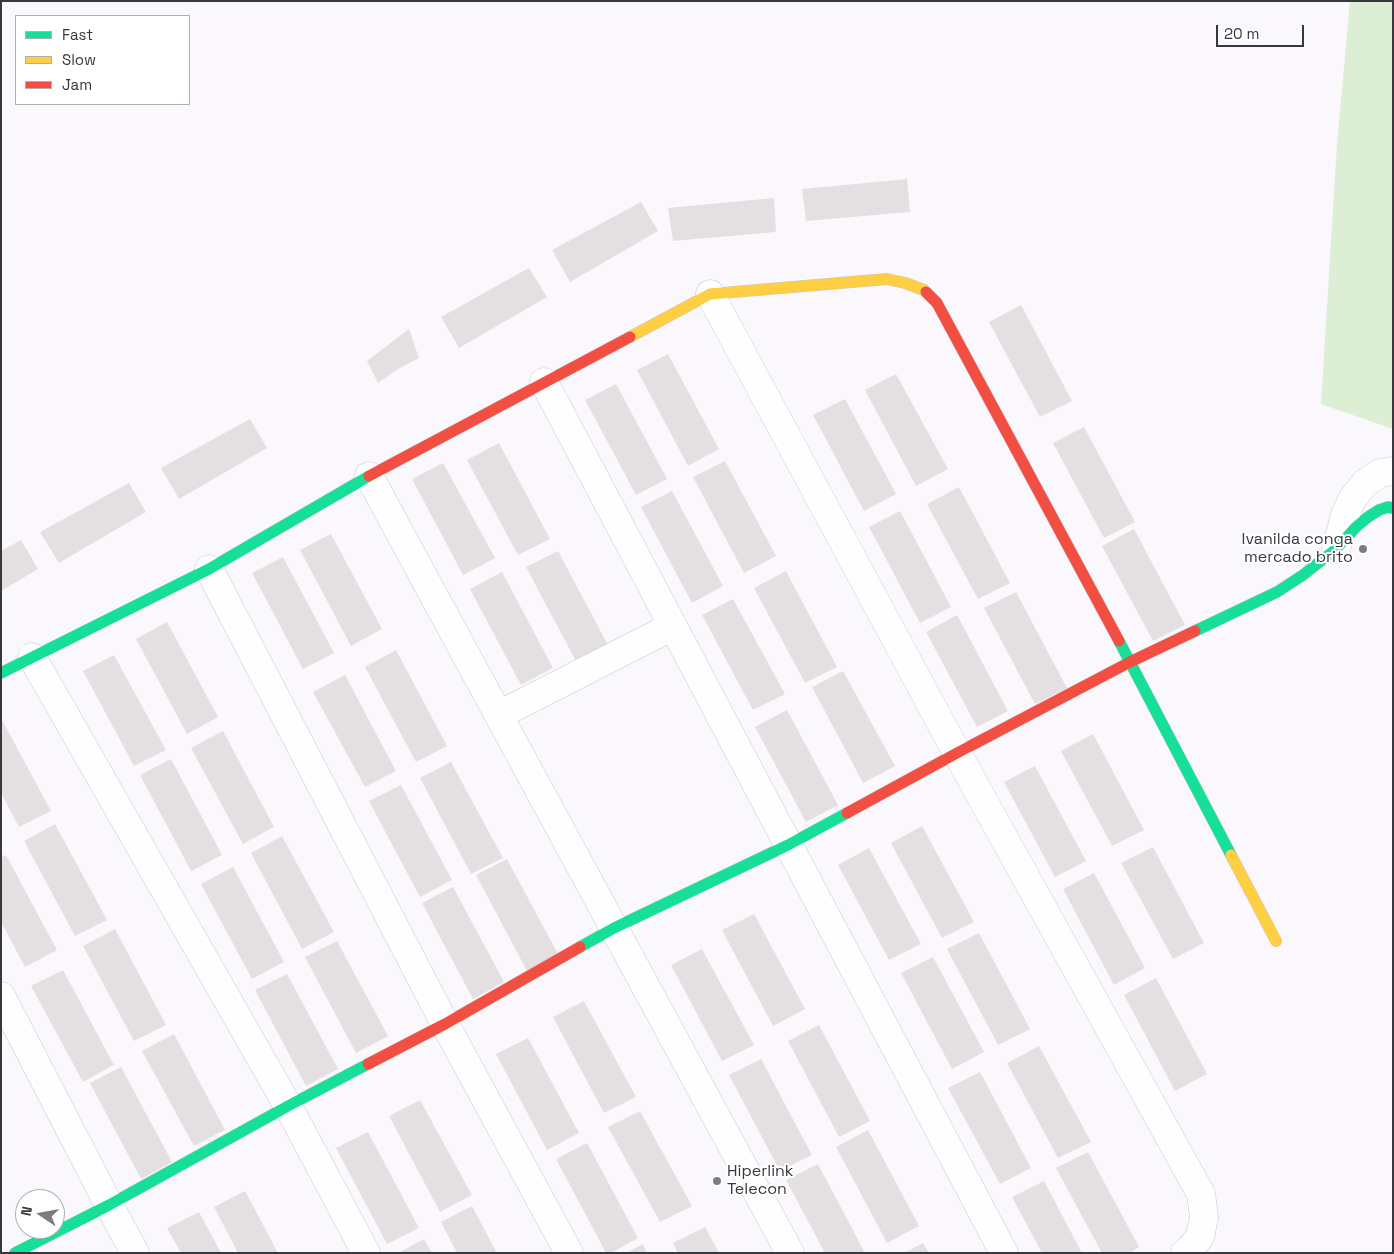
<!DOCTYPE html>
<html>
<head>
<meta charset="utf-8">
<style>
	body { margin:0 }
	#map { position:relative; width:1394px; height:1254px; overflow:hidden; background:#faf8fc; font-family:"Space Grotesk",sans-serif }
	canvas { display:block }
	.frame { position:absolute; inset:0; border:2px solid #38373d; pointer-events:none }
	.legend { position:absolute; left:15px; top:15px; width:175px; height:90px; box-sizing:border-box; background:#fff; border:1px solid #afafb1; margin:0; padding:6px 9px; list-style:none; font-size:15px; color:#38373d }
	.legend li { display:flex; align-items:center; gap:10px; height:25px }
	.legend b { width:25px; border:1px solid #afafb1 }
	.north { position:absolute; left:15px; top:1189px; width:50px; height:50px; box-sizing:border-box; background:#fff; border:1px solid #afafb1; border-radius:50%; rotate:282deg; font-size:14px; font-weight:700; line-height:20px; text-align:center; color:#38373d }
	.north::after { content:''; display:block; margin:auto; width:18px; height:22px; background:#7c7b80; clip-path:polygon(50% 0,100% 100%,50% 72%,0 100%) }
	.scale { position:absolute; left:1216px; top:25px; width:88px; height:22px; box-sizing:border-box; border:2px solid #38373d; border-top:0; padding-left:6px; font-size:15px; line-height:18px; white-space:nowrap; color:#38373d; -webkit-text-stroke:4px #fff; paint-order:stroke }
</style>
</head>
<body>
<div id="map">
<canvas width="1394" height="1254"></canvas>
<div class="frame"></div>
<ul class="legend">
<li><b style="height:6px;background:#16e098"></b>Fast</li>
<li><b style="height:6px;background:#ffcf43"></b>Slow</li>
<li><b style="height:6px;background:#f24e42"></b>Jam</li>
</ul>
<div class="north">N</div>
<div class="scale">20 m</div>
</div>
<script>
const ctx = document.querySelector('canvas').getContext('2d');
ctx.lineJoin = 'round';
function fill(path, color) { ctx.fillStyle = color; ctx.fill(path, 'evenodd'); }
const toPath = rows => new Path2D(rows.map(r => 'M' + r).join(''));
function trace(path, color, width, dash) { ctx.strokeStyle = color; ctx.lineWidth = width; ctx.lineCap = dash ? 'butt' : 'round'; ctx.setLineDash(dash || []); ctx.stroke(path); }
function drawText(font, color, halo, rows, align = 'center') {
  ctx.font = font + ' "Space Grotesk",sans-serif'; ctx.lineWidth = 4; ctx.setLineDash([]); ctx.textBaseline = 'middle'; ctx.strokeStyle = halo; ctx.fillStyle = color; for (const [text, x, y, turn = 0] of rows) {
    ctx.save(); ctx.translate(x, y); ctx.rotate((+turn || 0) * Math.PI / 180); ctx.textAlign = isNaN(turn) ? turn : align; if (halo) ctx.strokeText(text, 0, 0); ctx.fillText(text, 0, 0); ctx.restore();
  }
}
fill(toPath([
	[1350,1,1393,1,1393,429,1321,404,1337,145]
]), '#dceed4');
fill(toPath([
	[907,179,910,212,806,221,802,189],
	[774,198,776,232,673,241,668,208],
	[641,202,658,231,570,282,552,250],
	[529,268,547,297,459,348,441,317],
	[1021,305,1072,401,1040,417,989,322],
	[409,329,419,358,398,369,378,383,367,361],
	[668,354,719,449,688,466,637,370],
	[896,374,948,469,916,486,865,390],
	[616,384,667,479,636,495,585,400],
	[845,399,896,494,864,511,813,415],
	[250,419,267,448,179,499,161,468],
	[1084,427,1135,522,1104,538,1053,443],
	[499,443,550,539,518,555,467,460],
	[725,461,776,556,744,573,693,477],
	[443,463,495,558,463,575,412,479],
	[129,483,146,512,59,563,40,532],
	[959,487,1010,583,978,599,927,504],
	[672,491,723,586,692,603,641,507],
	[900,511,951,607,920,623,869,527],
	[1134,529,1185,625,1153,641,1102,546],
	[331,534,382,629,351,646,300,550],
	[21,540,38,569,1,591,1,551],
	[558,551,609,647,577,663,526,567],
	[283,557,334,653,303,669,252,573],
	[786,571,837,667,805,683,754,588],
	[502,572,553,668,521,685,470,589],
	[1016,592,1067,688,1035,704,984,608],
	[733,599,785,694,753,710,702,615],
	[957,615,1008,711,977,727,926,632],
	[167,622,218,717,187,734,136,639],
	[396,650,447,746,416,762,365,667],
	[114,655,166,750,134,766,83,671],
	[843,671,895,766,863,783,812,687],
	[345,675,396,771,365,787,313,692],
	[787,710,838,805,806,822,755,727],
	[1,718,51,811,19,827,1,793],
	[223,731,274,827,243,844,191,748],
	[1093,734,1144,830,1112,846,1061,751],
	[171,759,222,855,191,871,140,775],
	[451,762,503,858,471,874,420,778],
	[1035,766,1086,861,1055,877,1004,782],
	[401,785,452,880,420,897,369,801],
	[55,824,107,920,75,936,24,841],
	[922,826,974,922,942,938,891,843],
	[282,836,334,932,302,949,251,853],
	[1153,847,1204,943,1173,959,1121,863],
	[869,848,921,944,889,960,838,865],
	[6,855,57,950,25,967,1,922,1,857],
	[507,859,558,954,527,971,476,875],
	[233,867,284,962,252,979,201,884],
	[1094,873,1145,968,1114,985,1063,889],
	[453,887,504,982,473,999,422,903],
	[754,914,805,1009,773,1026,722,930],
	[115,929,166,1025,134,1041,83,946],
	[979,933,1030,1029,998,1045,947,949],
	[337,941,388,1036,356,1053,305,957],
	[702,949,754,1045,722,1061,671,965],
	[933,957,984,1052,952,1069,901,973],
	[63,970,114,1065,83,1082,31,986],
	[287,974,338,1069,306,1086,255,990],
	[1156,978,1207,1074,1175,1091,1124,995],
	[584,1001,636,1097,604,1113,553,1017],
	[819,1025,870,1121,839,1137,788,1041],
	[174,1034,225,1130,194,1146,142,1051],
	[528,1038,579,1133,547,1150,496,1054],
	[1039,1046,1091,1142,1058,1158,1007,1063],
	[761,1059,812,1155,780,1171,729,1075],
	[121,1067,172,1162,141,1179,90,1083],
	[980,1072,1031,1168,1000,1184,948,1088],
	[420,1100,472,1195,440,1212,389,1116],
	[640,1111,692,1206,660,1222,608,1127],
	[868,1130,919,1226,887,1243,836,1147],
	[368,1132,419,1228,387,1244,336,1148],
	[587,1143,638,1238,611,1253,606,1253,556,1159],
	[1088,1152,1139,1247,1129,1253,1102,1253,1056,1168],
	[818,1164,865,1253,825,1253,786,1180],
	[1044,1181,1082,1253,1042,1253,1012,1197],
	[245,1191,278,1253,238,1253,214,1207],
	[472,1206,497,1253,457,1253,441,1222],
	[199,1212,221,1253,181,1253,167,1228],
	[705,1227,719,1253,678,1253,673,1243],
	[424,1239,432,1253,398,1253],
	[923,1243,929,1253,904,1253],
	[643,1244,647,1253,626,1253]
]), '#e4e0e2');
const street = toPath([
	[710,294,957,753,1201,1194,1204,1217,1200,1237,1188,1251,1185,1253],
	[544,382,1004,1253],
	[369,476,790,1253],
	[1336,549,1345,515,1353,498,1365,483,1380,473,1393,471],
	[209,569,445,1024,569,1253],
	[32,657,288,1106,366,1253],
	[499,715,673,626],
	[1,996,109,1205,135,1253]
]);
const fast = toPath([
	[1195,631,1277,592,1303,575,1336,549,1356,527,1368,517,1379,510,1388,507,1393,508],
	[1119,641,1231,855],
	[1,673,209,569,369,476],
	[580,947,614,928,788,845,847,813],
	[15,1253,109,1205,288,1106,368,1064]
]);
const slow = toPath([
	[630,337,710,294,887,279,905,283,924,290,926,292],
	[1231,855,1276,941]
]);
const jam = toPath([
	[926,292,937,303,1119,641],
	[369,476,630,337],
	[847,813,957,753,1130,662,1195,631],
	[368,1064,445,1024,580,947]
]);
trace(street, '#cbc9ce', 29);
trace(fast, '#cbc9ce', 12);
trace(slow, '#cbc9ce', 12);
trace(jam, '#cbc9ce', 12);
trace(street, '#fefeff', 28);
trace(fast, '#16e098', 11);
trace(slow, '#ffcf43', 11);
trace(jam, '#f24e42', 11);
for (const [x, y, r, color] of [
	[1363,549,5,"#7c7b80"],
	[717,1181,5,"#7c7b80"]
]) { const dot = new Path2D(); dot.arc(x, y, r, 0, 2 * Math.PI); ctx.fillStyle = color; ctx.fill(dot); trace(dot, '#fff', 2); }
drawText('16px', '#38373d', '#fff', [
	["Ivanilda conga",1353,540],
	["mercado brito",1353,558],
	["Hiperlink",727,1172,"left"],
	["Telecon",727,1190,"left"]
], 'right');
</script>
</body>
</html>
